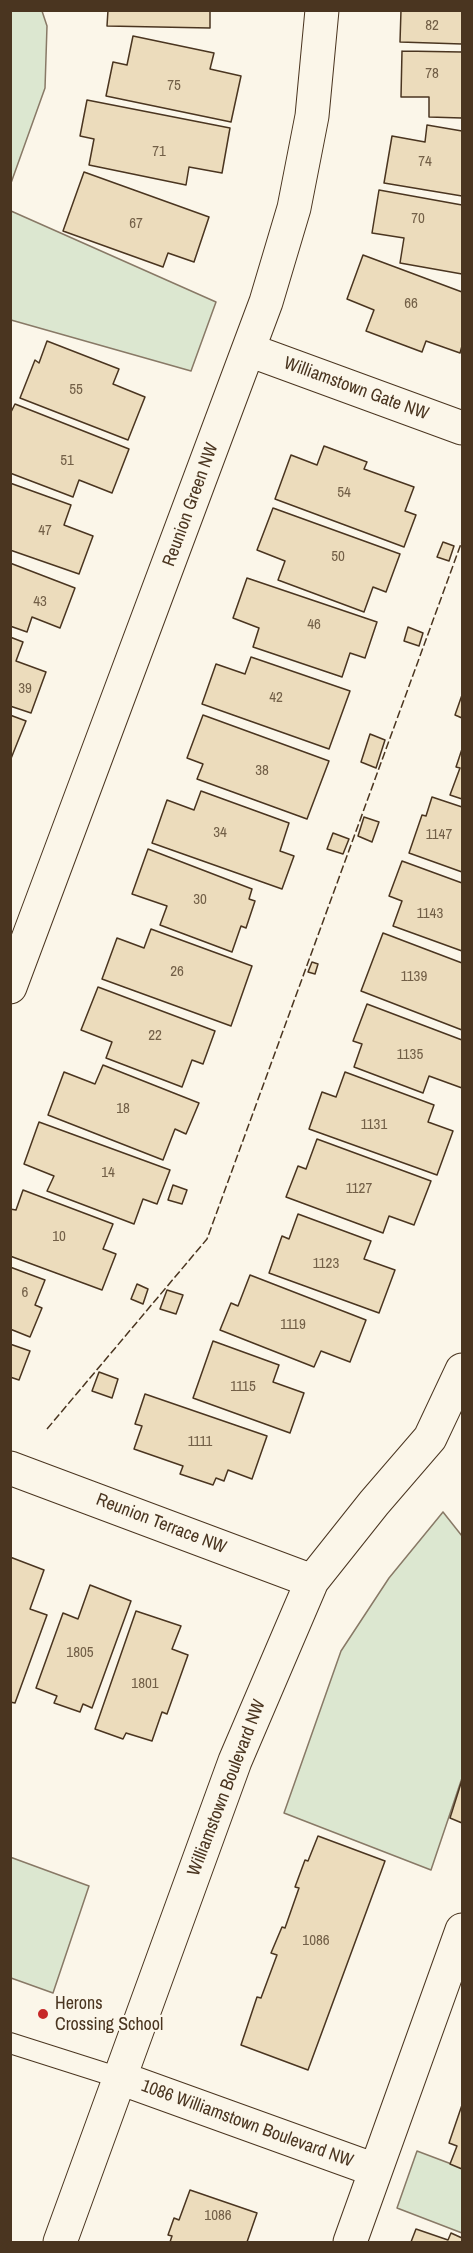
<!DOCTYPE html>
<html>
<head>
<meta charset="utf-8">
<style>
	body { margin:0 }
	#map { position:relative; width:473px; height:2253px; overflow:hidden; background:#fbf6e9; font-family:"Archivo Narrow",sans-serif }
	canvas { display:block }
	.frame { position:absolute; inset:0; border:12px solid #4a3520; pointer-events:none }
</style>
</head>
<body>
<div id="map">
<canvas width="473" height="2253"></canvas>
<div class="frame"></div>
</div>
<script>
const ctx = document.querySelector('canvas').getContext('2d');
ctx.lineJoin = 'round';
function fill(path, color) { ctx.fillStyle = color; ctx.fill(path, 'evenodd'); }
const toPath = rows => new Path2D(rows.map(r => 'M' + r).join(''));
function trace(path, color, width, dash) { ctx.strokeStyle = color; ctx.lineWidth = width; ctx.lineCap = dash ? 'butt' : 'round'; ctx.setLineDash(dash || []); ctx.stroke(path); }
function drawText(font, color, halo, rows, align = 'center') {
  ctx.font = font + ' "Archivo Narrow",sans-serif'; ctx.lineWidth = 4.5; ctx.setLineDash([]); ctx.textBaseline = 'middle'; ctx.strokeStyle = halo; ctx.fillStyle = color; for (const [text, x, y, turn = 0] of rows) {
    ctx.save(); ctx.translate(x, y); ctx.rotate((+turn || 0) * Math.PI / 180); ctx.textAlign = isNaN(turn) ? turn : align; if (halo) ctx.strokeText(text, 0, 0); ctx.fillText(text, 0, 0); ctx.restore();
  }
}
const green = toPath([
	[11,10,42,11,47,26,45,88,11,183,11,10],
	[11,211,216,302,191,371,11,320,11,211],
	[443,1512,462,1536,462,1778,431,1870,284,1813,341,1651,389,1578,443,1512],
	[10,1857,89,1886,53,1993,11,1978,10,1857],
	[417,2151,462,2168,462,2233,397,2208,417,2151]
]);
fill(green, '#dce7d0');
trace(green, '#887966', 1.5);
const building = toPath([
	[108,10,210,10,210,28,107,26,108,10],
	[401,10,462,10,462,44,400,42,401,10],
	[133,36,214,53,210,69,241,76,231,122,106,96,113,62,127,65,133,36],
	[402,51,462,52,462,118,429,117,429,97,401,97,402,51],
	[87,100,230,128,222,173,189,167,186,185,89,165,94,139,80,136,87,100],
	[427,125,462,131,462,196,384,183,392,136,425,142,427,125],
	[84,172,209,217,194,262,168,253,163,267,63,231,84,172],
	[379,190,462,205,462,274,400,263,404,238,372,233,379,190],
	[363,255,462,292,462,346,460,353,426,341,422,352,366,331,374,310,347,299,363,255],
	[47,341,119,369,113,384,145,397,128,440,20,398,35,360,39,363,47,341],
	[15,404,129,449,112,493,79,480,73,497,10,473,10,414,15,404],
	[324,446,367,462,364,469,414,487,405,511,416,515,404,547,275,499,291,455,317,465,324,446],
	[10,483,71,505,64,525,93,536,79,574,10,550,10,483],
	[273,508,400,554,386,592,373,587,364,612,278,580,285,561,257,550,273,508],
	[443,542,454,546,449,561,437,557,443,542],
	[10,563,75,588,60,628,32,617,27,632,10,626,10,563],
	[247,578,377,622,365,658,350,653,342,677,253,647,259,628,233,618,247,578],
	[408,627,423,633,419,646,404,641,408,627],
	[10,637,23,642,16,661,46,672,31,713,10,706,10,637],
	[251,657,350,691,329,749,202,704,216,664,245,674,251,657],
	[462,695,462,718,455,715,462,695],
	[10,715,26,721,10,761,10,715],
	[203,715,329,761,307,819,197,779,203,764,187,758,203,715],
	[370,734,385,740,376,768,361,762,370,734],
	[462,749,462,799,450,795,460,768,456,767,462,749],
	[201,791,289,823,280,851,294,856,282,889,152,843,167,800,194,810,201,791],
	[432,797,462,807,462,872,409,853,422,815,426,816,432,797],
	[364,817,379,822,372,842,358,836,364,817],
	[333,833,349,839,343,854,327,849,333,833],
	[148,849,252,889,249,899,255,901,246,928,241,926,232,952,160,925,167,906,132,894,148,849],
	[402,861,462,883,462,951,393,926,402,901,389,896,402,861],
	[151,929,252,966,231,1026,102,979,117,938,144,948,151,929],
	[383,933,462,963,462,1030,361,991,383,933],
	[312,962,318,964,315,974,308,972,312,962],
	[98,987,215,1031,203,1064,192,1060,182,1087,106,1058,112,1042,81,1030,98,987],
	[367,1004,462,1040,462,1088,429,1076,423,1093,354,1067,362,1044,353,1041,367,1004],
	[103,1065,199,1103,186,1134,175,1129,163,1160,48,1115,64,1072,95,1084,103,1065],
	[345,1072,434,1105,428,1122,453,1131,437,1175,309,1129,322,1092,336,1097,345,1072],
	[39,1122,170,1170,157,1204,143,1199,134,1224,47,1191,54,1176,24,1164,39,1122],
	[317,1139,431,1181,414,1225,389,1216,383,1233,286,1197,298,1166,306,1169,317,1139],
	[173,1185,187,1190,182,1204,168,1200,173,1185],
	[23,1190,113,1224,103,1249,116,1254,102,1290,10,1256,10,1209,16,1210,23,1190],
	[298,1214,371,1241,364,1259,395,1270,379,1313,269,1273,282,1236,289,1239,298,1214],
	[10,1267,45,1280,35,1305,42,1308,30,1337,10,1329,10,1267],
	[250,1275,366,1320,350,1362,321,1351,314,1367,220,1330,231,1303,238,1306,250,1275],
	[137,1284,148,1289,143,1304,131,1299,137,1284],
	[167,1290,183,1295,176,1314,160,1309,167,1290],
	[213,1341,279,1365,273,1382,304,1393,290,1433,193,1398,213,1341],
	[10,1344,30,1351,19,1380,10,1377,10,1344],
	[99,1372,118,1379,112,1398,92,1391,99,1372],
	[145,1394,267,1436,252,1479,228,1470,224,1481,216,1478,213,1485,180,1474,183,1466,134,1449,142,1426,135,1424,145,1394],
	[10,1557,44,1570,30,1609,47,1615,15,1703,10,1702,10,1557],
	[90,1585,131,1601,92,1708,83,1704,80,1712,54,1703,57,1696,36,1688,63,1613,78,1619,90,1585],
	[136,1611,181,1626,172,1649,188,1655,167,1714,162,1712,152,1741,126,1733,123,1739,95,1729,136,1611],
	[462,1780,462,1823,450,1818,462,1780],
	[318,1836,385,1861,308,2070,241,2045,257,1997,261,1998,277,1955,271,1953,282,1927,285,1928,299,1888,295,1887,305,1860,308,1861,318,1836],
	[462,2105,462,2169,450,2164,457,2146,449,2143,462,2105],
	[190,2190,257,2213,247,2242,170,2242,172,2236,168,2235,174,2218,179,2220,190,2190],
	[416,2229,448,2240,451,2233,462,2238,462,2242,411,2242,416,2229]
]);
fill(building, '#ecdcbc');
trace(building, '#4a3520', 1.5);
const service = toPath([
	[10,2043,120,2078]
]);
const minor = toPath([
	[249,350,462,428],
	[10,987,266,302,294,208,312,116,322,10],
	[10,1468,312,1581],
	[120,2078,375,2170],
	[60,2242,235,1761,312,1581,374,1503,430,1438,462,1370],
	[350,2242,462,1930]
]);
trace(service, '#4a3520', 22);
trace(minor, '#4a3520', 35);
trace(service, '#fbf6e9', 20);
trace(minor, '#fbf6e9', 33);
trace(toPath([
	[47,1429,207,1239,462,541]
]), '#4a3520', 1.5, [8, 3]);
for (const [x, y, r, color] of [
	[43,2014,6,"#c62828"]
]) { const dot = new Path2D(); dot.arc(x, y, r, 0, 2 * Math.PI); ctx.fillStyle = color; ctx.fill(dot); trace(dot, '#fbf6e9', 2); }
drawText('15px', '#725f47', null, [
	["82",432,26],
	["78",432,74],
	["75",174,86],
	["71",159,152],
	["74",425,162],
	["70",418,219],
	["67",136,224],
	["66",411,304],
	["55",76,390],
	["51",67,461],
	["54",344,493],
	["47",45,531],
	["50",338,557],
	["43",40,602],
	["46",314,625],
	["39",25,689],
	["42",276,698],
	["38",262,771],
	["34",220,833],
	["1147",439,835],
	["30",200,900],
	["1143",430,914],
	["26",177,972],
	["1139",414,977],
	["22",155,1036],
	["1135",410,1055],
	["18",123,1109],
	["1131",374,1125],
	["14",108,1173],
	["1127",359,1189],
	["10",59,1237],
	["1123",326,1264],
	["6",25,1293],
	["1119",293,1325],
	["1115",243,1387],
	["1111",200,1442],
	["1805",80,1653],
	["1801",145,1684],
	["1086",316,1941],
	["1086",218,2216]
]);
drawText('18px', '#4a3520', '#fbf6e9', [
	["Williamstown Gate NW",356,389,20],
	["Reunion Green NW",191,505,-70],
	["Reunion Terrace NW",161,1524,21],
	["Williamstown Boulevard NW",227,1788,-69],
	["1086 Williamstown Boulevard NW",247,2124,20]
]);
drawText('18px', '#4a3520', '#fbf6e9', [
	["Herons",55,2004],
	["Crossing School",55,2025]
], 'left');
</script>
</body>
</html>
